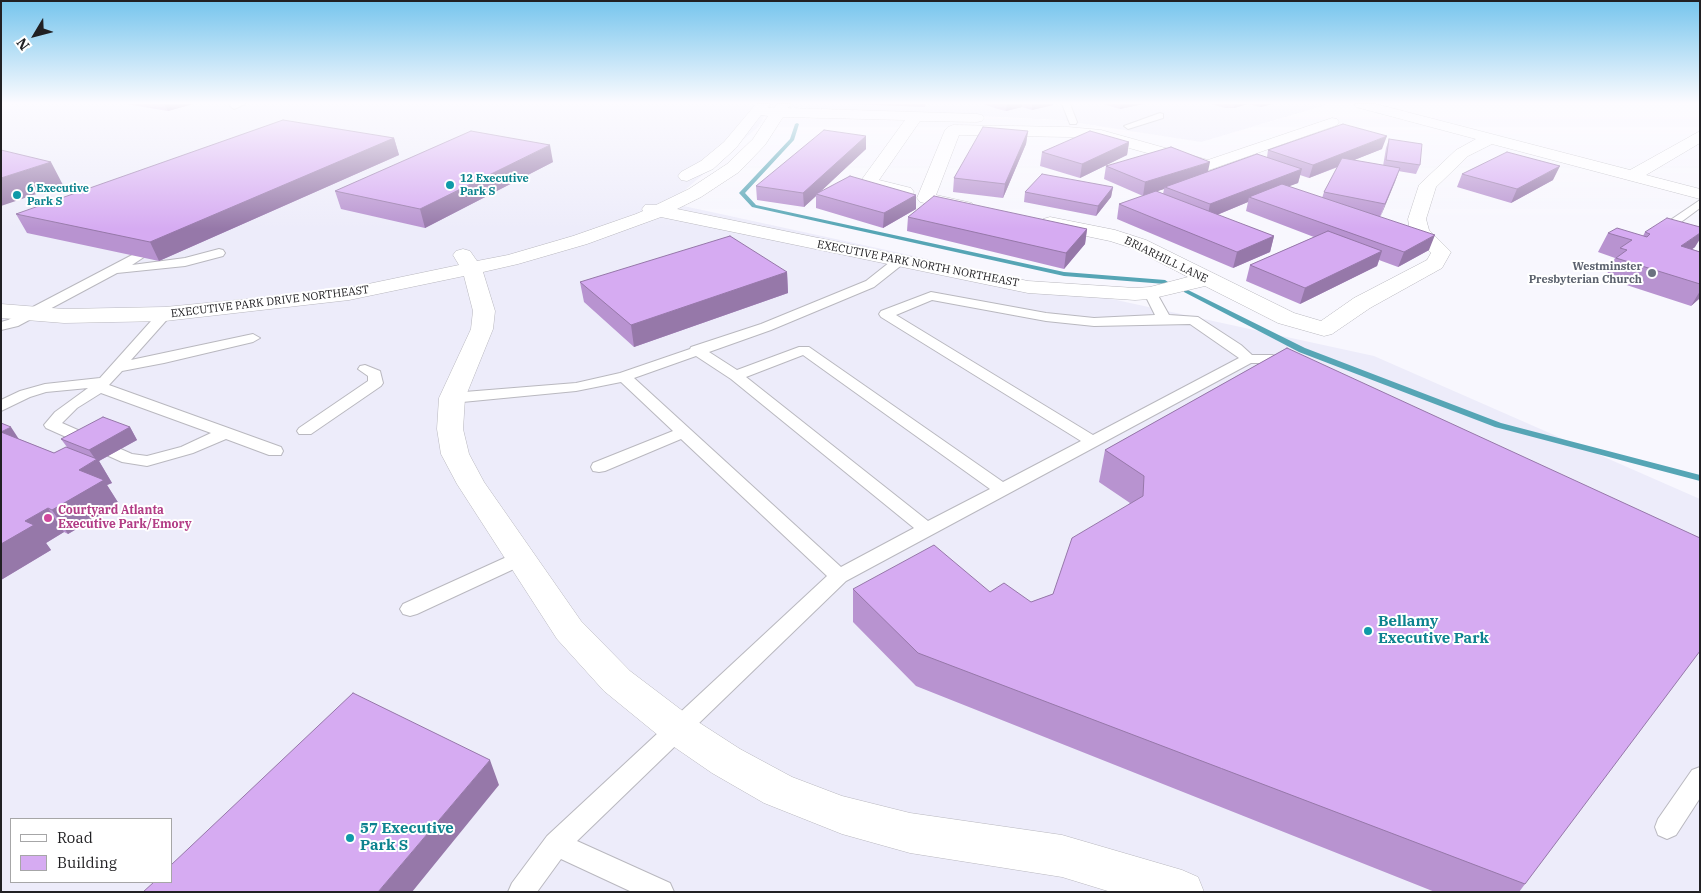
<!DOCTYPE html>
<html>
<head>
<meta charset="utf-8">
<style>
	body { margin:0 }
	#map { position:relative; width:1701px; height:893px; overflow:hidden; background:#f8f7fe; font-family:"IBM Plex Serif",serif }
	canvas { display:block }
	.frame { position:absolute; inset:0; border:2px solid #212023; pointer-events:none }
	.legend { position:absolute; left:10px; top:818px; width:162px; height:65px; box-sizing:border-box; background:#fff; border:1px solid #a6a6a7; margin:0; padding:6px 9px; list-style:none; font-size:15px; color:#212023 }
	.legend li { display:flex; align-items:center; gap:10px; height:25px }
	.legend b { width:25px; border:1px solid #a6a6a7 }
	.north { position:absolute; left:10px; top:10px; width:50px; height:50px; -webkit-text-stroke:4px #fff; paint-order:stroke; rotate:233deg; font-size:14px; font-weight:700; line-height:20px; text-align:center; color:#212023 }
	.north::after { content:''; display:block; margin:auto; width:18px; height:22px; background:#212023; clip-path:polygon(50% 0,100% 100%,50% 72%,0 100%) }
</style>
</head>
<body>
<div id="map">
<canvas width="1701" height="893"></canvas>
<div class="frame"></div>
<ul class="legend">
<li><b style="height:6px;background:#fff"></b>Road</li>
<li><b style="height:14px;background:#d6abf2"></b>Building</li>
</ul>
<div class="north">N</div>
</div>
<script>
const ctx = document.querySelector('canvas').getContext('2d');
ctx.lineJoin = 'round';
function fill(path, color) { ctx.fillStyle = color; ctx.fill(path, 'evenodd'); }
const toPath = rows => new Path2D(rows.map(r => 'M' + r).join(''));
function trace(path, color, width, dash) { ctx.strokeStyle = color; ctx.lineWidth = width; ctx.lineCap = dash ? 'butt' : 'round'; ctx.setLineDash(dash || []); ctx.stroke(path); }
function drawText(font, color, halo, rows, align = 'center') {
  ctx.font = font + ' "IBM Plex Serif",serif'; ctx.lineWidth = 4; ctx.setLineDash([]); ctx.textBaseline = 'middle'; ctx.strokeStyle = halo; ctx.fillStyle = color; for (const [text, x, y, turn = 0] of rows) {
    ctx.save(); ctx.translate(x, y); ctx.rotate((+turn || 0) * Math.PI / 180); ctx.textAlign = isNaN(turn) ? turn : align; if (halo) ctx.strokeText(text, 0, 0); ctx.fillText(text, 0, 0); ctx.restore();
  }
}
fill(toPath([
	[1,104,1329,104,1201,142,1059,120,771,106,758,127,670,203,1374,356,1700,499,1700,892,1,892],
	[11,819,171,819,171,882,11,882]
]), '#edecfa');
fill(toPath([
	[797,123,799,124,794,140,745,193,756,205,1064,272,1165,280,1168,282,1165,284,1064,276,752,207,739,193,790,139,795,124,797,123],
	[1186,289,1305,348,1501,423,1700,475,1700,481,1495,427,1299,352,1184,292,1184,290,1186,289]
]), '#56a5b5');
const service = toPath([
	[231,104,245,104,234,109,230,106,231,104],
	[1062,104,1070,104,1077,122,1076,124,1070,124,1062,104],
	[1160,113,1163,114,1163,118,1128,129,1124,126,1160,113],
	[1700,200,1700,208,1677,225,1669,225,1667,223,1669,221,1700,200],
	[219,249,223,250,225,253,223,256,185,266,117,273,18,326,1,330,1,322,8,320,134,254,142,254,144,257,132,265,185,258,219,249],
	[899,257,905,261,903,264,874,287,771,330,709,352,737,370,799,347,809,347,1003,482,1081,441,881,317,879,314,881,311,931,292,1046,313,1094,318,1155,315,1144,293,1150,289,1155,290,1169,315,1198,317,1241,345,1252,355,1272,355,1295,361,1297,364,1295,367,1290,368,1271,363,1251,363,846,581,577,841,670,883,674,892,632,892,561,859,537,892,508,892,512,883,547,836,827,576,681,439,605,471,599,472,593,471,591,467,593,463,673,431,621,382,576,391,452,403,447,401,444,398,447,395,452,393,576,383,620,373,690,349,691,347,761,324,866,281,895,258,899,257],
	[932,300,1046,321,1094,326,1190,324,1239,358,1093,435,896,315,932,300],
	[803,355,990,489,928,521,746,377,803,355],
	[696,356,731,379,914,528,841,567,634,378,696,356],
	[165,310,172,314,131,360,253,334,260,338,253,342,164,363,122,371,109,385,281,447,283,451,281,455,269,455,226,439,193,453,147,466,122,462,46,428,44,425,55,412,88,388,46,392,30,397,1,411,1,400,20,391,45,384,100,378,160,311,165,310],
	[101,393,211,433,181,447,147,456,132,454,62,423,77,408,101,393],
	[365,365,380,371,383,383,381,386,311,434,299,434,297,431,299,428,368,381,368,376,358,369,360,366,365,365],
	[522,550,529,552,531,557,529,562,417,614,410,616,403,614,400,609,403,604,522,550],
	[1700,767,1700,798,1676,835,1667,839,1658,835,1655,827,1658,819,1692,770,1700,767]
]);
const minor = toPath([
	[756,104,770,104,768,108,774,108,777,104,791,104,788,108,977,114,982,115,984,118,982,121,977,122,920,121,879,180,911,188,914,192,911,196,905,197,863,186,860,182,905,120,783,117,765,145,739,172,701,197,677,209,1028,281,1135,288,1150,287,1188,277,1132,248,1110,241,1043,227,1041,223,1043,219,1050,217,1115,230,1146,240,1294,313,1321,321,1354,298,1427,260,1431,253,1410,232,1408,219,1419,185,1456,150,1476,139,1356,107,1354,104,1376,104,1630,170,1700,131,1700,143,1646,175,1700,189,1700,199,1492,144,1468,156,1436,187,1426,219,1429,230,1451,252,1442,268,1370,308,1332,334,1324,336,1278,323,1205,286,1150,299,1135,300,1028,293,661,217,587,244,518,264,483,272,495,311,493,329,465,398,463,429,469,454,484,482,581,621,630,671,692,718,740,749,792,777,842,796,910,813,1062,835,1182,870,1198,877,1204,892,1111,892,1062,877,910,853,842,834,764,803,712,773,664,740,604,691,557,639,457,484,441,454,437,429,439,398,471,329,473,311,464,276,349,300,165,321,64,323,1,318,1,304,64,309,165,307,259,298,349,288,459,265,453,255,456,251,463,249,470,251,477,261,508,255,573,236,636,214,643,211,642,209,645,205,656,205,689,189,727,164,753,139,768,116,761,115,736,148,713,169,687,181,681,180,678,176,681,172,701,161,724,142,756,104],
	[1332,118,1337,119,1339,122,1337,125,1209,170,1100,140,1068,137,959,135,936,195,972,203,975,207,972,211,966,212,920,202,917,198,945,130,948,127,953,125,1068,127,1101,130,1208,160,1332,118]
]);
trace(service, '#b9b8bf', 2);
trace(minor, '#b9b8bf', 1);
fill(service, '#fff');
fill(minor, '#fff');
fill(toPath([
	[126,104,193,104,168,111],
	[851,104,926,104,925,107],
	[983,104,1053,104,1053,105,1032,110,1022,107,1006,111,998,109],
	[1103,104,1143,104,1120,109],
	[1211,104,1273,104,1260,107,1248,104,1234,108,1225,108],
	[1028,131,1026,144,1003,198,953,192,954,178],
	[866,136,866,149,821,191,916,195,916,209,883,228,816,208,816,196,804,207,757,200,756,186],
	[394,138,399,155,159,261,27,233,16,214],
	[1389,139,1420,165,1416,174,1398,171,1380,217,1429,250,1398,267,1379,260,1377,266,1300,304,1246,281,1250,265,1314,237,1246,211,1248,202,1217,215,1274,236,1270,252,1233,268,1117,219,1119,204,1143,196,1104,179,1106,166,1208,172,1267,157,1268,150,1382,149,1354,160,1383,166,1386,148],
	[1338,167,1324,192,1322,198,1288,186,1298,183,1300,175,1309,178],
	[1164,189,1163,194,1157,191],
	[1129,142,1127,155,1080,178,1040,166,1042,152],
	[553,162,425,228,341,209,335,191],
	[1462,174,1553,180,1511,203,1457,187],
	[1113,187,1111,197,1096,216,1024,202,1025,192],
	[908,217,1087,229,1085,244,1064,269,907,231],
	[1645,232,1695,247,1692,249,1700,252,1700,298,1691,306,1605,278,1615,258,1598,252,1608,233,1643,236],
	[787,272,788,293,634,347,584,302,580,282],
	[1287,348,1525,884,1519,892,1435,892,916,686,853,622,853,589,990,592,1031,602,1053,594,1130,503,1099,482,1105,450],
	[130,427,137,440,99,461,112,483,107,485,119,504,68,534,64,532,46,543,51,550,1,580,19,439,54,453,67,447,61,439]
]), '#b893d0');
fill(toPath([
	[164,104,193,104,168,111],
	[1007,104,1022,104,1022,107,1006,111],
	[1032,104,1053,104,1053,105,1032,110],
	[1121,104,1143,104,1120,109],
	[1235,104,1248,104,1234,108],
	[1261,104,1273,104,1260,107],
	[1028,131,1026,144,1003,198,1005,184],
	[866,136,866,149,818,194,816,194,816,196,804,207,803,193],
	[1387,136,1382,149,1309,178,1313,165],
	[394,138,399,155,159,261,150,242],
	[1129,142,1127,155,1080,178,1082,164],
	[550,145,553,162,425,228,420,209],
	[51,162,63,185,1,206,1,178],
	[1210,162,1207,176,1165,187,1164,189,1143,196,1145,182],
	[1560,166,1553,180,1511,203,1517,189],
	[1400,168,1395,182,1380,218,1385,204],
	[1302,169,1298,183,1256,199,1249,197,1248,202,1207,219,1210,204],
	[1113,187,1111,197,1096,216,1098,206],
	[916,195,916,209,883,228,884,213],
	[1087,229,1085,244,1064,269,1066,253],
	[1700,233,1700,239,1695,247,1670,266,1681,246],
	[1435,235,1429,250,1398,267,1404,252],
	[1274,236,1270,252,1233,268,1237,252],
	[1382,251,1377,266,1300,304,1305,288],
	[787,272,788,293,634,347,631,325],
	[1700,291,1700,298,1691,306],
	[11,427,26,450,1,432],
	[130,427,137,440,99,461,112,483,107,485,119,504,68,534,52,510,79,470,96,460,89,450],
	[48,508,64,532,46,543,51,550,1,580,1,544,25,521],
	[490,760,499,785,412,892,378,892]
]), '#9678a9');
const building = toPath([
	[283,120,394,138,150,242,16,214,283,120],
	[1343,124,1387,136,1313,165,1268,150,1343,124],
	[983,127,1028,131,1005,184,954,178,983,127],
	[824,130,866,136,803,193,756,186,824,130],
	[471,131,550,145,420,209,335,191,471,131],
	[1090,131,1129,142,1082,164,1042,152,1090,131],
	[1389,139,1422,144,1420,165,1386,160,1389,139],
	[1171,147,1210,162,1145,182,1106,166,1171,147],
	[1,150,51,162,1,178,1,150],
	[1507,152,1560,166,1517,189,1462,174,1507,152],
	[1257,154,1302,169,1210,204,1165,187,1257,154],
	[1342,158,1400,168,1385,204,1324,192,1342,158],
	[1042,174,1113,187,1098,206,1025,192,1042,174],
	[850,176,916,195,884,213,816,194,850,176],
	[1282,184,1435,235,1404,252,1249,197,1282,184],
	[1156,191,1274,236,1237,252,1119,204,1156,191],
	[934,196,1087,229,1066,253,908,217,934,196],
	[1667,218,1700,227,1700,233,1681,246,1700,252,1700,284,1616,258,1627,250,1620,248,1632,240,1608,233,1617,228,1647,237,1650,234,1645,232,1667,218],
	[1328,231,1382,251,1305,288,1250,265,1328,231],
	[730,236,787,272,631,325,580,282,730,236],
	[1287,348,1700,538,1700,651,1525,884,918,653,853,589,934,545,990,592,1004,583,1031,602,1053,594,1072,538,1143,496,1144,476,1105,450,1287,348],
	[103,417,130,427,89,450,61,439,103,417],
	[1,423,11,427,1,432,1,423],
	[1,432,54,453,66,447,97,459,79,470,104,480,52,510,48,508,25,521,34,525,1,544,1,432],
	[353,693,490,760,378,892,143,892,154,882,171,882,171,865,353,693]
]);
fill(building, '#d6abf2');
trace(building, '#9678a9', 1);
const sky = ctx.createLinearGradient(0, 0, 0, 229);
sky.addColorStop(0, '#76c5ed');
sky.addColorStop(0.45, '#fcfbff');
sky.addColorStop(1, '#fcfbff00');
ctx.fillStyle = sky;
ctx.fillRect(0, 0, 1701, 229);
for (const [x, y, r, color] of [
	[450,185,5,"#0f9aa8"],
	[17,195,5,"#0f9aa8"],
	[1652,273,5,"#6b7280"],
	[48,518,5,"#d1479c"],
	[1368,631,5,"#0f9aa8"],
	[350,838,5,"#0f9aa8"]
]) { const dot = new Path2D(); dot.arc(x, y, r, 0, 2 * Math.PI); ctx.fillStyle = color; ctx.fill(dot); trace(dot, '#fff', 2); }
drawText('bold 11px', '#0d838f', '#fff', [
	["12 Executive",460,179],
	["Park S",460,192],
	["6 Executive",27,189],
	["Park S",27,202]
], 'left');
drawText('11px', '#212023', '#fff', [
	["BRIARHILL LANE",1166,260,26],
	["EXECUTIVE PARK NORTH NORTHEAST",918,264,11],
	["EXECUTIVE PARK DRIVE NORTHEAST",270,302,-7]
]);
drawText('bold 11px', '#5b616d', '#fff', [
	["Westminster",1642,267],
	["Presbyterian Church",1642,280]
], 'right');
drawText('bold 12px', '#b23c85', '#fff', [
	["Courtyard Atlanta",58,511],
	["Executive Park/Emory",58,525]
], 'left');
drawText('bold 15px', '#0d838f', '#fff', [
	["Bellamy",1378,622],
	["Executive Park",1378,639],
	["57 Executive",360,829],
	["Park S",360,846]
], 'left');
</script>
</body>
</html>
